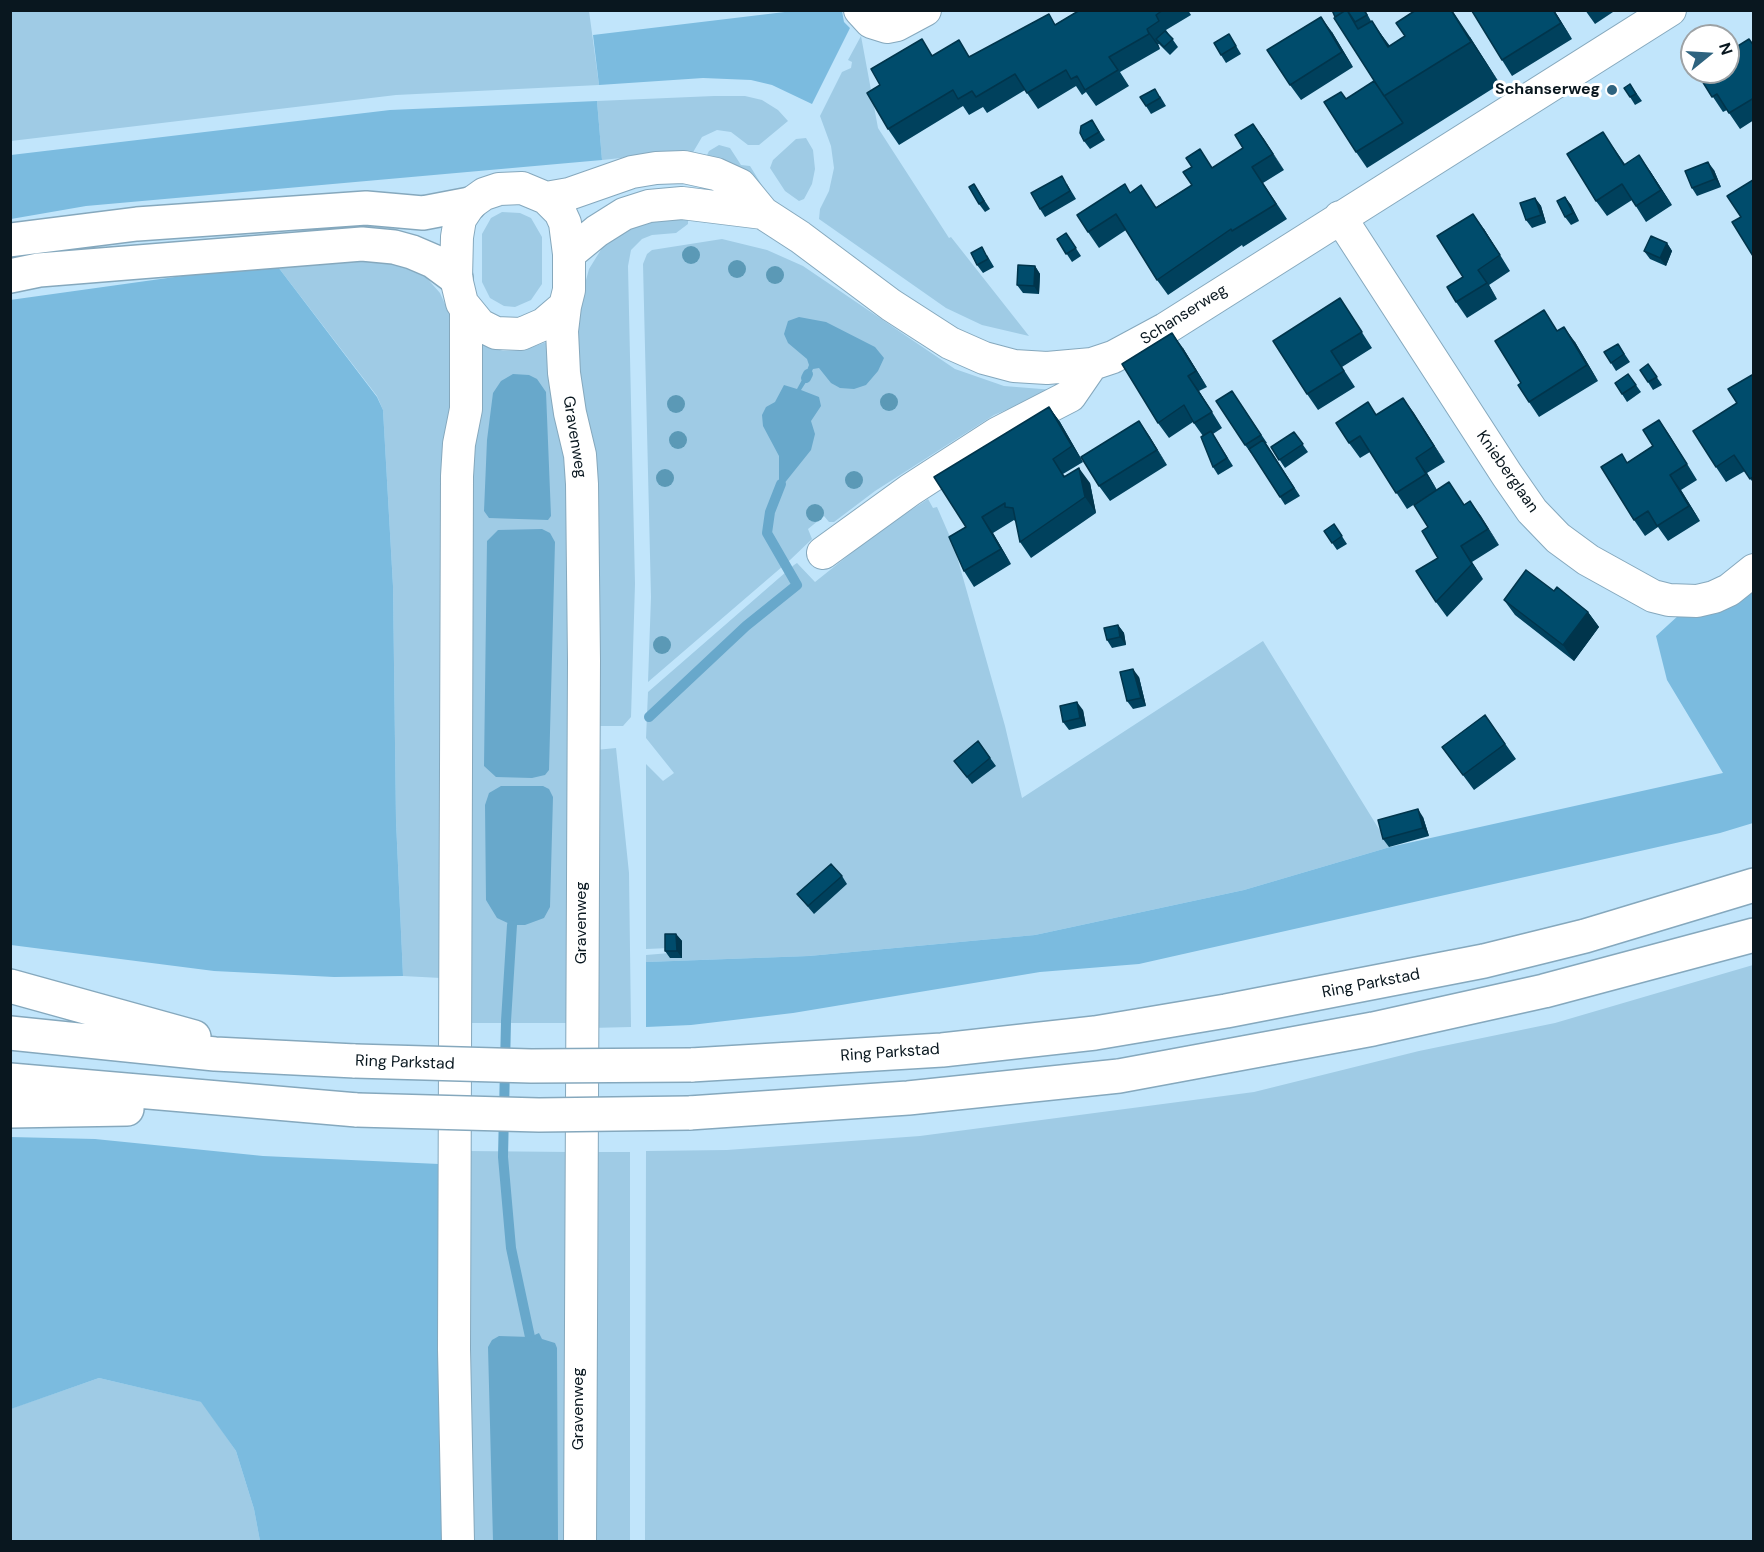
<!DOCTYPE html>
<html>
<head>
<meta charset="utf-8">
<style>
	body { margin:0 }
	#map { position:relative; width:1764px; height:1552px; overflow:hidden; background:#c1e5fb; font-family:"DM Sans",sans-serif }
	canvas { display:block }
	.frame { position:absolute; inset:0; border:12px solid #09171f; pointer-events:none }
	.north { position:absolute; left:1680px; top:24px; width:60px; height:60px; box-sizing:border-box; background:#fff; border:2px solid #9da2a5; border-radius:50%; rotate:72deg; font-size:16px; font-weight:700; line-height:24px; text-align:center; color:#09171f }
	.north::after { content:''; display:block; margin:auto; width:21px; height:27px; background:#2e637f; clip-path:polygon(50% 0,100% 100%,50% 72%,0 100%) }
</style>
</head>
<body>
<div id="map">
<canvas width="1764" height="1552"></canvas>
<div class="frame"></div>
<div class="north">N</div>
</div>
<script>
const ctx = document.querySelector('canvas').getContext('2d');
ctx.lineJoin = 'round';
function fill(path, color) { ctx.fillStyle = color; ctx.fill(path, 'evenodd'); }
const toPath = rows => new Path2D(rows.map(r => 'M' + r).join(''));
function trace(path, color, width, dash) { ctx.strokeStyle = color; ctx.lineWidth = width; ctx.lineCap = dash ? 'butt' : 'round'; ctx.setLineDash(dash || []); ctx.stroke(path); }
function drawText(font, color, halo, rows, align = 'center') {
  ctx.font = font + ' "DM Sans",sans-serif'; ctx.lineWidth = 6; ctx.setLineDash([]); ctx.textBaseline = 'middle'; ctx.strokeStyle = halo; ctx.fillStyle = color; for (const [text, x, y, turn = 0] of rows) {
    ctx.save(); ctx.translate(x, y); ctx.rotate((+turn || 0) * Math.PI / 180); ctx.textAlign = isNaN(turn) ? turn : align; if (halo) ctx.strokeText(text, 0, 0); ctx.fillText(text, 0, 0); ctx.restore();
  }
}
fill(toPath([
	[10,11,589,11,599,85,396,95,11,141],
	[861,36,878,128,949,238,951,237,1029,336,982,325,946,308,819,219,820,209,829,191,834,168,831,146,820,116,842,72,851,68,852,62,848,60],
	[714,96,745,96,762,100,778,110,788,121,759,145,748,145,731,132,717,130,702,137,692,154,659,154,602,160,597,101],
	[806,138,813,150,815,169,812,184,804,199,799,201,785,191,770,168,773,160,796,139],
	[719,145,730,148,741,165,750,166,763,187,705,159,709,151],
	[502,212,520,213,531,218,542,237,542,284,531,300,515,307,504,306,490,298,482,282,482,234,491,218],
	[677,218,688,219,688,224,676,233,652,235,642,239,631,250,628,266,635,584,631,717,623,726,600,726,596,724,573,328,589,269,602,248,634,224],
	[722,239,767,250,803,266,955,369,1004,386,1054,390,994,415,875,491,834,522,829,522,824,516,808,529,812,539,790,560,648,682,651,597,643,264,647,254,652,250],
	[366,254,408,266,425,276,440,293,452,320,457,344,446,480,440,780,441,978,403,976,396,821,393,586,383,410,377,396,275,263],
	[552,340,569,452,570,1023,467,1023,467,562,480,343,503,351,514,351,527,349],
	[928,499,933,508,937,507,954,546,1005,726,1022,798,1263,641,1390,847,1244,890,1035,935,809,956,646,962,646,955,670,953,671,958,682,958,681,942,670,948,646,949,646,764,663,781,674,773,646,738,648,692,794,565,797,563,815,582,879,531],
	[616,748,629,873,631,1027,590,1028,596,750],
	[1753,965,1753,1541,645,1541,646,1151,727,1150,920,1136,1254,1092,1419,1051,1555,1023],
	[467,1151,569,1152,568,1541,468,1541],
	[589,1152,630,1152,630,1541,590,1541],
	[99,1378,202,1402,236,1451,254,1509,260,1541,11,1541,10,1409]
]), '#9fcbe5');
fill(toPath([
	[793,11,842,11,844,22,850,28,812,104,772,85,751,80,703,78,599,85,593,35],
	[597,101,602,160,86,206,11,219,11,155,390,110],
	[275,263,377,397,383,410,393,586,396,821,403,976,334,977,214,971,11,945,10,300],
	[1753,586,1753,823,1720,833,1139,964,1040,972,793,1013,691,1025,646,1027,646,962,809,956,1035,935,1244,890,1390,847,1723,773,1667,680,1656,636,1679,615],
	[10,1137,95,1139,263,1156,439,1164,446,1541,260,1541,254,1509,236,1451,201,1402,99,1378,11,1409]
]), '#7bbbdf');
fill(toPath([
	[799,317,826,322,875,347,884,358,878,371,866,385,854,389,840,388,831,383,819,368,813,369,810,375,806,373,809,365,807,359,788,343,784,334,788,321],
	[513,374,529,375,537,379,546,392,551,516,548,520,489,518,484,511,487,440,493,393,501,381],
	[804,376,808,379,801,390,819,397,821,406,811,421,815,434,811,450,783,485,779,483,779,456,763,426,762,415,766,407,775,402,784,385,797,389],
	[542,529,550,533,555,542,549,770,545,775,532,778,496,777,484,766,487,541,498,530],
	[501,786,543,786,549,789,553,797,550,907,544,918,525,925,512,925,497,918,486,900,485,805,489,793],
	[539,1333,542,1339,555,1343,557,1348,558,1541,493,1541,488,1347,492,1340,499,1336,530,1337]
]), '#68a8cb');
trace(toPath([
	[806,378,808,374],
	[649,717,746,626,797,585,767,533,770,512,781,484],
	[512,925,506,1021,503,1157,511,1248,530,1337]
]), '#68a8cb', 10);
const minor = toPath([
	[860,10,871,22,887,27,897,25,925,10],
	[522,188,546,198,560,212,565,223,569,254,569,290,565,306,544,324,521,334,496,333,480,325,462,303,456,278,457,237,460,219,470,204,484,194,499,189,522,188],
	[546,198,569,194,632,172,656,168,684,167,716,174,740,185,763,213,800,237,891,305,950,343,984,358,1014,366,1047,368,1092,364,1113,357,1165,329,1670,10],
	[1340,217,1507,475,1532,511,1558,538,1588,560,1653,596,1669,600,1697,601,1714,597,1729,590,1754,570],
	[569,254,597,231,624,214,649,206,682,203,763,213],
	[565,306,562,331,564,373,570,413,580,455,582,484,584,661,580,1542],
	[823,553,910,490,998,433,1070,396,1092,364],
	[458,1542,454,1349,457,476,459,444,466,409,466,311]
]);
const highway = toPath([
	[10,240,137,224,366,208,423,213,470,204],
	[10,276,39,270,362,244,394,247,412,252,433,261,456,278],
	[10,986,194,1037],
	[10,1033,215,1054,355,1061],
	[691,1065,942,1050,1095,1033,1226,1011,1484,961,1585,936,1754,885],
	[10,1080,357,1110],
	[10,1111,127,1109],
	[689,1113,908,1098,1119,1076,1373,1029,1544,991,1754,935]
]);
trace(minor, '#85a8bd', 34);
trace(highway, '#85a8bd', 36);
trace(minor, '#fff', 32);
trace(highway, '#fff', 33);
const highwayBridge = toPath([
	[355,1061,531,1066,691,1065],
	[357,1110,539,1115,689,1113]
]);
trace(highwayBridge, '#85a8bd', 36, []);
trace(highwayBridge, '#fff', 33);
ctx.fillStyle = '#5b99b6';
for (const [x, y] of [
	[691,255],
	[737,269],
	[775,275],
	[889,402],
	[676,404],
	[678,440],
	[665,478],
	[854,480],
	[815,513],
	[662,645]
]) { ctx.beginPath(); ctx.arc(x, y, 9, 0, 2 * Math.PI); ctx.fill(); }
fill(toPath([
	[1080,10,1188,10,1191,15,1166,30,1178,47,1170,55,1159,44,1158,44,1160,49,1120,72,1129,86,1096,106,1086,92,1082,95,1076,86,1038,109,1025,90,987,113,983,107,969,115,963,106,899,145,888,129,880,85,933,56,970,56,1056,24],
	[1332,10,1365,10,1371,21,1390,46,1470,37,1500,84,1367,168,1356,152,1346,99,1374,81],
	[1554,10,1572,39,1512,76,1502,60],
	[1585,10,1616,10,1595,24],
	[1332,32,1353,67,1301,100,1290,85],
	[1229,34,1241,54,1226,63,1221,55],
	[1754,45,1754,120,1740,129,1727,110,1723,112,1699,76],
	[1630,84,1642,101,1635,105,1630,97],
	[1160,96,1166,106,1151,114,1146,106],
	[1092,120,1105,140,1090,149,1084,141],
	[1253,124,1284,170,1263,183,1287,219,1243,247,1242,245,1168,295,1157,280,1126,230,1099,248,1088,232,1131,193,1156,207,1192,185,1213,167,1243,148],
	[1613,147,1625,164,1650,171,1672,205,1646,222,1632,200,1607,216,1596,201],
	[1714,170,1721,187,1697,196,1692,188],
	[974,184,990,209,985,212,979,204],
	[1067,184,1076,199,1045,217,1040,209],
	[1565,197,1571,205,1579,221,1571,225,1565,217],
	[1535,198,1541,206,1546,223,1532,228,1526,220],
	[1484,229,1510,271,1489,285,1497,299,1467,318,1456,302,1463,277],
	[1066,233,1081,256,1072,262,1057,239],
	[1667,243,1672,251,1666,266,1650,259,1644,251],
	[987,255,994,267,983,273,977,265],
	[1035,266,1040,274,1039,294,1023,293,1017,285],
	[1340,298,1372,348,1342,367,1355,387,1318,410,1307,394],
	[1558,331,1575,342,1598,381,1539,417,1529,402,1521,383],
	[1618,344,1630,362,1616,371,1611,363],
	[1183,348,1207,387,1199,391,1222,428,1213,434,1233,466,1218,475,1213,467,1203,436,1193,422,1169,438,1158,423],
	[1648,364,1662,385,1653,390,1648,382],
	[1628,374,1641,392,1627,402,1615,383],
	[1754,377,1754,484,1745,471,1726,482,1716,467,1737,403],
	[1232,391,1267,443,1266,443,1300,496,1285,505,1252,453,1251,453,1245,445],
	[1403,398,1445,462,1427,473,1437,490,1407,509,1370,452,1360,458,1349,443,1377,415],
	[1049,407,1060,422,1083,462,1063,474,1065,476,1090,483,1096,513,1031,558,1020,542,1016,522,1014,520,993,533,1011,564,974,587,964,571,966,527],
	[1659,420,1670,436,1697,480,1681,490,1700,521,1668,541,1658,527,1645,536,1634,520,1628,462,1653,446],
	[1139,421,1167,465,1110,501,1099,486],
	[1294,432,1308,452,1285,468,1271,447],
	[1470,501,1499,545,1472,562,1483,579,1447,617,1436,602,1438,558,1465,504],
	[1334,524,1347,544,1337,550,1324,531],
	[1554,591,1588,612,1599,627,1574,661,1515,615,1504,600],
	[1118,625,1124,633,1126,645,1112,648,1107,640],
	[1139,677,1146,706,1133,709,1127,701],
	[1083,710,1086,726,1069,730,1063,722],
	[1485,715,1516,759,1474,790,1442,747],
	[978,741,996,766,972,784,954,761],
	[1423,817,1429,836,1389,847,1383,839],
	[842,876,847,884,814,914,797,894],
	[676,934,682,941,682,958,670,958,665,951]
]), '#00415d');
fill(toPath([
	[1451,10,1452,10,1470,37,1500,84,1471,42],
	[1553,10,1554,10,1572,39,1561,23],
	[1321,17,1332,32,1353,67,1342,52],
	[1372,21,1401,63,1388,47],
	[1147,29,1158,44,1160,49,1149,34],
	[1253,124,1264,139,1284,170,1273,154],
	[1639,155,1650,171,1672,205,1661,190],
	[1708,162,1714,170,1721,187,1715,179],
	[1565,197,1571,205,1579,221,1573,213],
	[1535,198,1541,206,1546,223,1541,215],
	[1473,214,1484,229,1510,271,1500,255],
	[1667,243,1672,251,1666,266,1660,258],
	[1035,266,1040,274,1039,294,1034,286],
	[1478,270,1489,285,1497,299,1487,283],
	[1564,327,1575,342,1598,381,1587,365],
	[1172,333,1183,348,1207,387,1196,371],
	[1188,376,1199,391,1222,428,1212,412],
	[1403,398,1414,413,1445,462,1434,446],
	[1049,407,1060,422,1083,462,1072,446],
	[1139,421,1150,437,1167,465,1157,450],
	[1416,458,1427,473,1437,490,1426,474],
	[1079,468,1090,483,1096,513,1085,497],
	[1670,475,1681,490,1700,521,1689,506],
	[1470,501,1481,516,1499,545,1488,529],
	[982,517,993,533,1011,564,1001,549],
	[1461,546,1472,562,1483,579,1472,564],
	[1588,612,1599,627,1574,661,1563,645],
	[1118,625,1124,633,1126,645,1120,637],
	[1133,669,1139,677,1146,706,1141,698],
	[1077,702,1083,710,1086,726,1080,718],
	[1418,809,1423,817,1429,836,1423,828],
	[676,934,682,941,682,958,677,951]
]), '#00354c');
const building = toPath([
	[1080,10,1163,10,1156,15,1159,21,1147,29,1149,34,1109,57,1118,70,1085,90,1077,76,1071,79,1066,70,1027,93,1015,74,976,97,972,91,958,99,953,90,888,129,867,93,880,85,871,69,922,39,932,56,959,40,969,57,1049,14,1055,25,1080,10],
	[1332,10,1346,10,1335,17,1332,10],
	[1346,10,1347,10,1358,29,1372,21,1388,47,1405,36,1396,23,1416,10,1451,10,1471,42,1384,96,1334,18,1346,10],
	[1347,10,1364,10,1367,15,1355,22,1347,10],
	[1473,10,1553,10,1561,23,1502,60,1472,11,1473,10],
	[1321,17,1342,52,1290,85,1267,50,1321,17],
	[1165,31,1173,39,1164,47,1156,39,1165,31],
	[1229,34,1236,46,1221,55,1214,43,1229,34],
	[1749,39,1754,46,1754,98,1729,113,1717,94,1712,97,1699,76,1705,72,1728,72,1728,57,1735,53,1733,49,1749,39],
	[1374,81,1403,123,1356,152,1324,102,1341,92,1346,99,1374,81],
	[1630,84,1636,94,1630,97,1624,88,1630,84],
	[1155,89,1160,98,1146,106,1140,97,1155,89],
	[1092,120,1099,132,1084,141,1080,133,1081,126,1092,120],
	[1253,124,1273,154,1252,167,1276,204,1232,231,1231,229,1157,280,1116,214,1088,232,1077,215,1125,184,1130,193,1141,185,1156,208,1192,185,1183,172,1192,167,1186,158,1200,149,1212,168,1243,148,1235,135,1253,124],
	[1603,132,1624,165,1639,155,1661,190,1636,206,1622,184,1596,201,1567,154,1603,132],
	[1708,162,1715,179,1692,188,1685,171,1708,162],
	[1062,176,1070,191,1040,209,1031,193,1062,176],
	[1753,180,1754,181,1753,256,1732,222,1741,217,1727,196,1753,180],
	[974,184,984,201,979,204,969,187,974,184],
	[1565,197,1573,213,1565,217,1557,201,1565,197],
	[1535,198,1541,215,1526,220,1520,203,1535,198],
	[1473,214,1500,255,1478,270,1487,283,1456,302,1447,287,1463,277,1437,236,1473,214],
	[1066,233,1076,248,1066,254,1057,239,1066,233],
	[1651,236,1667,243,1660,258,1644,251,1651,236],
	[982,247,988,259,977,265,971,253,982,247],
	[1018,265,1035,266,1034,286,1017,285,1018,265],
	[1340,298,1362,332,1331,351,1344,371,1307,394,1273,341,1340,298],
	[1544,310,1557,331,1564,327,1587,365,1529,402,1518,385,1521,383,1495,341,1544,310],
	[1172,333,1196,371,1188,376,1212,412,1194,423,1184,405,1158,423,1122,364,1172,333],
	[1618,344,1624,354,1611,363,1604,352,1618,344],
	[1648,364,1657,377,1648,382,1640,370,1648,364],
	[1628,374,1636,385,1622,394,1615,383,1628,374],
	[1752,375,1754,377,1754,476,1750,479,1734,455,1716,467,1693,431,1737,403,1728,389,1752,375],
	[1232,391,1261,435,1245,445,1216,401,1232,391],
	[1403,398,1434,446,1416,458,1426,474,1396,493,1360,436,1349,443,1336,423,1368,402,1376,415,1403,398],
	[1049,407,1072,446,1053,459,1064,477,1079,468,1085,497,1020,542,1013,508,1005,507,1005,503,982,517,1001,549,964,571,949,537,966,527,934,477,1049,407],
	[1659,420,1687,464,1670,475,1689,506,1657,526,1648,511,1634,520,1601,467,1622,454,1627,463,1653,446,1643,430,1659,420],
	[1139,421,1157,450,1099,486,1081,457,1139,421],
	[1211,431,1227,458,1213,467,1201,437,1211,431],
	[1294,432,1303,444,1279,460,1271,447,1294,432],
	[1263,440,1294,488,1280,497,1249,449,1263,440],
	[1449,482,1464,505,1470,501,1488,529,1461,546,1472,564,1436,602,1416,571,1438,558,1422,531,1428,527,1414,505,1449,482],
	[1334,524,1342,536,1332,543,1324,531,1334,524],
	[1526,570,1554,591,1557,587,1588,612,1563,645,1504,600,1526,570],
	[1118,625,1120,637,1107,640,1104,628,1118,625],
	[1133,669,1141,698,1127,701,1120,672,1133,669],
	[1077,702,1080,718,1063,722,1060,706,1077,702],
	[1485,715,1505,744,1463,775,1442,747,1485,715],
	[978,741,990,758,967,777,954,761,978,741],
	[1418,809,1423,828,1383,839,1378,820,1418,809],
	[831,864,842,876,808,906,797,894,831,864],
	[665,934,676,934,677,951,665,951,665,934]
]);
fill(building, '#004c6c');
trace(building, '#00354c', 1.5);
for (const [x, y, r, color] of [
	[1612,90,6,"#2e637f"]
]) { const dot = new Path2D(); dot.arc(x, y, r, 0, 2 * Math.PI); ctx.fillStyle = color; ctx.fill(dot); trace(dot, '#fff', 2); }
drawText('bold 16px', '#09171f', '#fff', [
	["Schanserweg",1600,90]
], 'right');
drawText('16px', '#09171f', '#fff', [
	["Schanserweg",1184,315,-32],
	["Gravenweg",574,437,81],
	["Knieberglaan",1507,472,55],
	["Gravenweg",582,923,-90],
	["Ring Parkstad",1371,984,-11],
	["Ring Parkstad",890,1053,-4],
	["Ring Parkstad",405,1063,2],
	["Gravenweg",579,1409,-90]
]);
</script>
</body>
</html>
